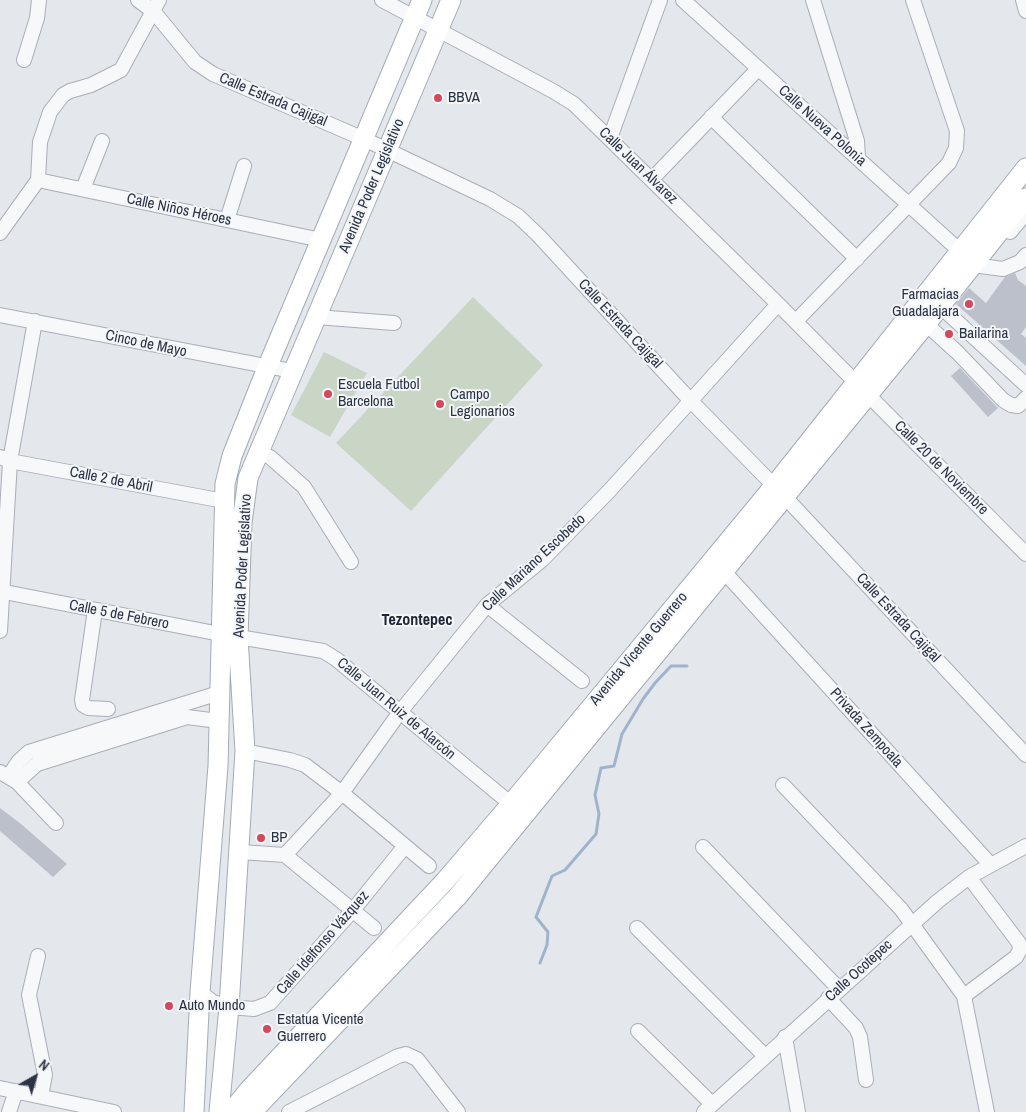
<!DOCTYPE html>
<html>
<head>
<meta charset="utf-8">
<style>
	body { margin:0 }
	#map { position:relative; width:1026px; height:1112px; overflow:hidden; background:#e4e7ec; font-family:"Archivo Narrow",sans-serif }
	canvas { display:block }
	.north { position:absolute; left:10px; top:1052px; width:50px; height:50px; -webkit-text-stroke:4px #f4f6f9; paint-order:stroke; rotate:38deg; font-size:14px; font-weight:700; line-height:20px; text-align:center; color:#2b3445 }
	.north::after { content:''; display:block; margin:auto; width:18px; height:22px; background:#2b3445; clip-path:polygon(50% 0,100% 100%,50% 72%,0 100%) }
</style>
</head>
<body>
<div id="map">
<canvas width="1026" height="1112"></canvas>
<div class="north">N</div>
</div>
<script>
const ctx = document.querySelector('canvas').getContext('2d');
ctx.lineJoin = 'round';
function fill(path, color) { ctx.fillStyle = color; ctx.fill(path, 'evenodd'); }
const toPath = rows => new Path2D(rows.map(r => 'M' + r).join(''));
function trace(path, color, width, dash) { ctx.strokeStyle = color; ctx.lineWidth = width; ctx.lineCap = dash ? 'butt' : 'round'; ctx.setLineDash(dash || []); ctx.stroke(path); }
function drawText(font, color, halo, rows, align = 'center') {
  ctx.font = font + ' "Archivo Narrow",sans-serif'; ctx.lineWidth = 4; ctx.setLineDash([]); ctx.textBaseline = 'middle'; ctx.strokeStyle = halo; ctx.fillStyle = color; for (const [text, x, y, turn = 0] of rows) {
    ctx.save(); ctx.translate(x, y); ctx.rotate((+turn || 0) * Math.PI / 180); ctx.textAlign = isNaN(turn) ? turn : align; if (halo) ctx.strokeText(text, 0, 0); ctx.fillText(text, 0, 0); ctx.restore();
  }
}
fill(toPath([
	[473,297,543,365,411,511,336,443],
	[324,352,367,373,330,437,291,415]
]), '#c9d6c5');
trace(toPath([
	[540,963,547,945,548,932,536,917,552,876,565,870,596,834,599,814,595,795,601,768,614,766,622,734,643,699,655,683,671,666,687,666]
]), '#9fb4cc', 3);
fill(toPath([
	[1015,273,1018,280,1026,286,1026,327,1021,334,1026,338,1026,366,956,304,969,288,986,303,1005,277],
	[960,368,998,408,988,417,951,376],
	[0,808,21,824,67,864,53,877,0,831]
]), '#bbc0ca');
const minor = toPath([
	[138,0,154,12,195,62,213,74,364,139,490,199,518,216,539,236,690,400,785,497,1026,755],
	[382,0,553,91,574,104,778,304,1026,554],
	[683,0,961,252],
	[813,0,857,141,858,157],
	[1023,0,1026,11],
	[24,60,37,18,39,0],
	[711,117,857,259],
	[610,138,660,0],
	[652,179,758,69],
	[38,180,321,240],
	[83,189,102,141],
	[227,220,244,166],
	[1010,232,1026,213],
	[0,233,38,180,40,142,50,112,63,95,70,91,91,85,121,70,159,0],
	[973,265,1003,269,1020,262,1026,255],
	[940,306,1026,385],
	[0,315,292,371],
	[316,317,394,323],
	[796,321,949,163,956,148,957,131,913,0],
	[926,324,957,352,1003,400,1011,405,1018,406,1026,398],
	[259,452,270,457,304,487,351,562],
	[0,457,10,461,224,501],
	[718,565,990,864],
	[0,591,220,634,323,651,336,659,511,804],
	[487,605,582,681],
	[95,610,82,700,83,705,88,708,108,709],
	[0,631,10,461,35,321],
	[245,751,290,760,305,765,342,793,429,866],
	[0,772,17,782,56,823],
	[9,776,18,762,29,752,219,693],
	[17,782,37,764,187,717,218,721],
	[783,785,901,909,964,996,987,1112],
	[703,847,839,989],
	[240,852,285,855,374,928],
	[285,855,342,793,400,712,487,605,543,559,610,490,778,304],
	[637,928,765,1056],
	[38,956,29,995,45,1075,41,1096],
	[200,992,213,1002,229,1007,254,1009,270,1003,353,910,405,846],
	[964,996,1016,957,1020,950,1019,943,969,877],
	[828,998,856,1028,860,1037,866,1080],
	[638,1031,712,1104],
	[785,1037,798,1112],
	[0,1088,114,1112],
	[9,1112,16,1091],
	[289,1112,398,1056,406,1054,417,1059,458,1112],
	[704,1112,938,901,969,877,1026,846]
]);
const major = toPath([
	[194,1112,200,992,218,766,225,484,232,456,267,368,422,0],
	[219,1112,229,1007,245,751,238,637,242,523,248,478,451,0],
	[231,1112,248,1091,445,881,511,804,774,486,1026,168],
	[252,1112,458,896,926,324,1026,198]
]);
trace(minor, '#a9aeb7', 16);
trace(major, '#a3abb8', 21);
trace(minor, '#f7f8fa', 14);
trace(major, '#fff', 19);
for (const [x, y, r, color] of [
	[438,98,5,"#d1495b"],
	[969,304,5,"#d1495b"],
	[949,334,5,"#d1495b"],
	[328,394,5,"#d1495b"],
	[440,404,5,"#d1495b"],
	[261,838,5,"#d1495b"],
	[169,1006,5,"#d1495b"],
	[267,1029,5,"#d1495b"]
]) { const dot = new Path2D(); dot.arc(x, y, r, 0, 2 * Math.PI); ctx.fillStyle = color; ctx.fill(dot); trace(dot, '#f4f6f9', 2); }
drawText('15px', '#2b3445', '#f4f6f9', [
	["BBVA",448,98],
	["Farmacias",959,295,"right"],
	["Guadalajara",959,312,"right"],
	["Bailarina",959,334],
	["Escuela Futbol",338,385],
	["Barcelona",338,402],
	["Campo",450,395],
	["Legionarios",450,412],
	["BP",271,838],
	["Auto Mundo",179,1006],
	["Estatua Vicente",277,1020],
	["Guerrero",277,1037]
], 'left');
drawText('15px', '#2b3445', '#f4f6f9', [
	["Calle Estrada Cajigal",273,100,23],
	["Calle Nueva Polonia",822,126,42],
	["Calle Juan Álvarez",638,166,44],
	["Avenida Poder Legislativo",372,186,-67],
	["Calle Niños Héroes",179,210,12],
	["Calle Estrada Cajigal",620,324,47],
	["Cinco de Mayo",146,344,12],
	["Calle 20 de Noviembre",941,468,45],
	["Calle 2 de Abril",111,480,11],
	["Calle Mariano Escobedo",534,563,-43],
	["Avenida Poder Legislativo",243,566,-87],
	["Calle 5 de Febrero",119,615,11],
	["Calle Estrada Cajigal",898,618,47],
	["Avenida Vicente Guerrero",639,649,-50],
	["Calle Juan Ruiz de Alarcón",396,709,40],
	["Privada Zempoala",866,728,48],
	["Calle Idelfonso Vázquez",323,943,-49],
	["Calle Ocotepec",859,971,-42]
]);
drawText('bold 16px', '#1d2536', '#f4f6f9', [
	["Tezontepec",417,621]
]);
</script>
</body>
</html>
